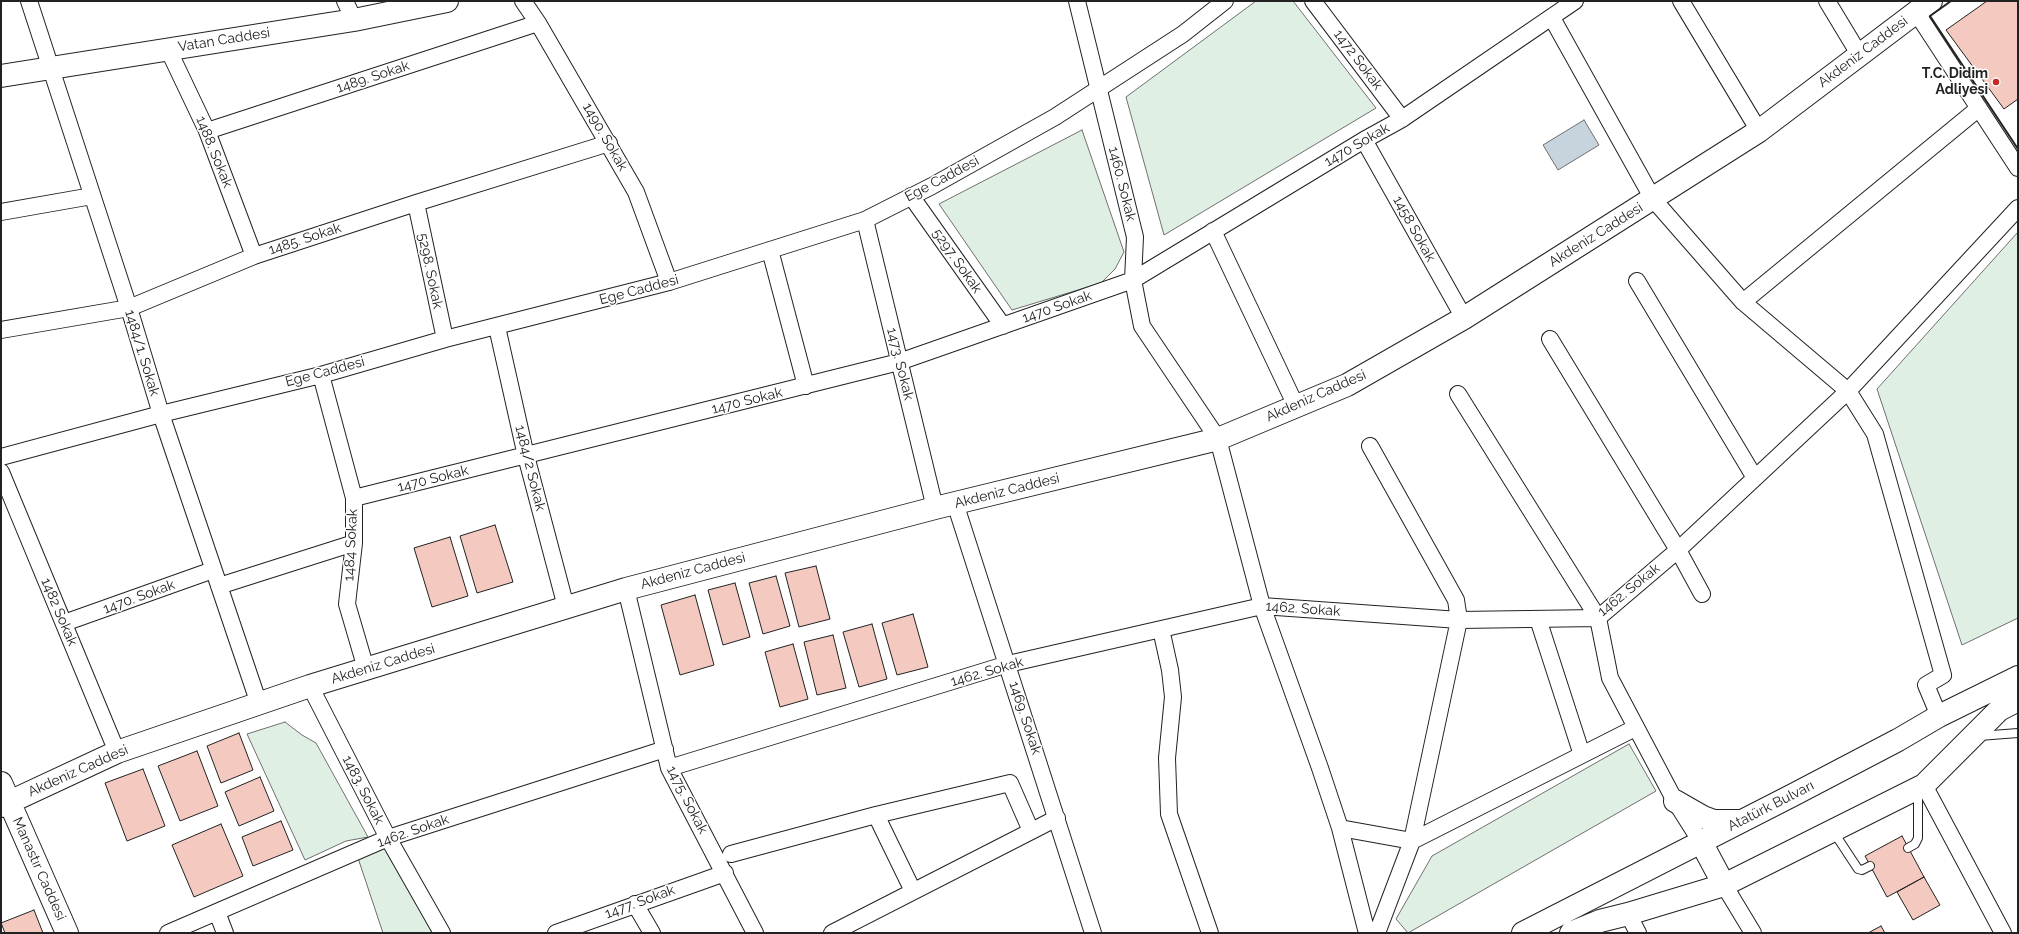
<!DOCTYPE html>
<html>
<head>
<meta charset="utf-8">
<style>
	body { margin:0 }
	#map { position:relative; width:2019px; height:934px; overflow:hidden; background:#fff; font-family:Raleway,sans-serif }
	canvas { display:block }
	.frame { position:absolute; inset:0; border:2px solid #222; pointer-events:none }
</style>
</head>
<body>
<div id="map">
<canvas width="2019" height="934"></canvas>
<div class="frame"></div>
</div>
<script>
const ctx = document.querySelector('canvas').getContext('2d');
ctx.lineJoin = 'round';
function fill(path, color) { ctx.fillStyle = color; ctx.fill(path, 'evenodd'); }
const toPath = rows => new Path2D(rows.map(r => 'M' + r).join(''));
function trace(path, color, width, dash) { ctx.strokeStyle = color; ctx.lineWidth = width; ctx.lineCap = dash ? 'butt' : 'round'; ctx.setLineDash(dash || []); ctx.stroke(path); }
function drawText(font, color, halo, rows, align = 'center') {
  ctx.font = font + ' Raleway,sans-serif'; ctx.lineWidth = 3; ctx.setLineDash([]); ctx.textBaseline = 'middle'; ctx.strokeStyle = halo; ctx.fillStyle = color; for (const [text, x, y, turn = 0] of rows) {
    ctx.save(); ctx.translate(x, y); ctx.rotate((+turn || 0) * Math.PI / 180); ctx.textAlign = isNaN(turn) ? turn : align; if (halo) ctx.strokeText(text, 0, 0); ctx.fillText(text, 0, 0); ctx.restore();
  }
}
const green = toPath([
	[1256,1,1293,1,1376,108,1164,235,1126,97,1256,1],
	[1082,130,1124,252,1115,269,1101,283,1012,310,939,204,1082,130],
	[2018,232,2018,618,1962,645,1877,389,2018,232],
	[285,722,302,735,316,743,368,837,346,841,305,860,247,734,285,722],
	[1629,744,1656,791,1408,933,1396,919,1432,856,1629,744],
	[388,838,442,933,383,933,356,852,388,838]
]);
fill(green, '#e0efe3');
trace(green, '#6f6f6f', 1);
const water = toPath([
	[1584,120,1599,145,1558,170,1543,145,1584,120]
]);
fill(water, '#c7d3dd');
trace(water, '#6f6f6f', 1);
const building = toPath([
	[1987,1,2018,1,2018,99,2004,109,1946,30,1987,1],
	[495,525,513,582,477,593,460,536,495,525],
	[450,537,468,596,432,607,414,548,450,537],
	[816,566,830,619,799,627,785,573,816,566],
	[776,576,790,626,763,634,749,583,776,576],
	[735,583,750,637,723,645,708,590,735,583],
	[695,595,714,665,680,675,661,605,695,595],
	[913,614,928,667,897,675,882,623,913,614],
	[872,624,887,679,859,687,843,632,872,624],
	[833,635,846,688,817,695,804,642,833,635],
	[793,644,808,699,780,707,765,652,793,644],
	[239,733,253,770,221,783,207,746,239,733],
	[197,751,218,806,180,821,158,766,197,751],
	[143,769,165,826,127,841,105,783,143,769],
	[260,777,274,811,239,826,225,792,260,777],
	[281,821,293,850,253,866,242,837,281,821],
	[221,824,243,876,194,897,172,845,221,824],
	[1902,836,1924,877,1887,897,1865,856,1902,836],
	[1924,877,1940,905,1913,920,1897,892,1924,877],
	[34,910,43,933,5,933,1,923,34,910],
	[1881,926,1885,933,1868,933,1881,926]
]);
fill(building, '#f3c9c0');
trace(building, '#222', 1);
const lane = toPath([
	[1979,736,2018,733],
	[1833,831,1858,869,1862,870,1870,866],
	[1908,848,1915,844,1918,838,1918,790]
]);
const street = toPath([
	[29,1,129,308,161,414,259,704],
	[345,1,354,20],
	[523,1,538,23,636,192,669,282],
	[1077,1,1135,237,1133,280],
	[1313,1,1402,119],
	[1681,1,1759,131],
	[1827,1,1859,54],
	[1916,12,2018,168],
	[1552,18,1653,199,1743,302,1848,391,1875,434,1943,675,1926,685,1939,716],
	[168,49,207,131,254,256],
	[207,131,538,23],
	[1364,140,1464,318],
	[911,196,1003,326],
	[416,203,445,339],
	[1,212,92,196],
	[865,220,935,508],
	[1213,231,1296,406],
	[770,250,806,386],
	[1133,280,1364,140,1402,119,1575,1],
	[1637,281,1755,478],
	[1743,302,1979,108],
	[497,327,526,456,566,607],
	[1,330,129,308,254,256,416,203,609,143],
	[1550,339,1678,550,1702,594],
	[321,375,354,498,354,543,347,604,366,669],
	[1458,394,1598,618,1610,678,1675,801,1701,842],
	[1370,446,1456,600,1459,620,1412,841,1377,933],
	[1,457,161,414,321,375,445,339,669,282,865,220,932,186,1055,117,1183,34,1225,1],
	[1,472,117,752],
	[354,498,899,362,1133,280,1142,326,1218,439,1262,606,1320,768,1340,828,1367,933],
	[955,503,1093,933],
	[219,586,354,543],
	[626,589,669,768,755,933],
	[1538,619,1582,755],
	[64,623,213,570],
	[1161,629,1170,670,1173,697,1167,758,1169,814,1210,933],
	[310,686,388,838,442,933],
	[669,768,1008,664,1262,606,1459,620,1598,618,1678,550,1848,391,2018,208],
	[1924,785,2003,933],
	[876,815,913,891],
	[1340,828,1412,841,1635,728],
	[731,854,876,815,1010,783,1031,831],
	[1724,885,1753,933],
	[635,904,652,933],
	[217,912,225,933],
	[1628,914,1638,933],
	[168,933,388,838,665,749],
	[556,933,725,873],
	[832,933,1057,818]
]);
const secondary = toPath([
	[1,76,354,20,447,1],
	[1,783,67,933],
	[1675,801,1703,817,1714,821,1739,821],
	[1,806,117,752,310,686,626,589,935,508,1218,439,1347,385,1464,318,1759,131,1931,1],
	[1701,842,1724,885],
	[1523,933,1793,795,1898,740,1939,716,2018,677],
	[1571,933,1600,921,1628,914,1724,885,1924,785,1999,710,2018,700]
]);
trace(lane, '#222', 10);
trace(street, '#222', 18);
trace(secondary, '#222', 24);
trace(lane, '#fff', 8);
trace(street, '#fff', 16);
trace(secondary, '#fff', 22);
trace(toPath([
	[1951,1,1930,16,2018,149]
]), '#222', 2);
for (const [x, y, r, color] of [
	[1996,82,4,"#c62828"]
]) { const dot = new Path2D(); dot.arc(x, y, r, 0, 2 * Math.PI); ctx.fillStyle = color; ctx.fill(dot); trace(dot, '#fff', 1.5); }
drawText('14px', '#222', '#fff', [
	["Vatan Caddesi",224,40,-9],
	["Akdeniz Caddesi",1863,52,-37],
	["1472 Sokak",1358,60,53],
	["1489. Sokak",373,77,-18],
	["1490. Sokak",605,137,60],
	["1470 Sokak",1357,145,-30],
	["1488. Sokak",214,152,68],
	["Ege Caddesi",942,179,-28],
	["1460. Sokak",1122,184,76],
	["1458 Sokak",1414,229,61],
	["Akdeniz Caddesi",1596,235,-32],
	["1485. Sokak",305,239,-18],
	["5297. Sokak",957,261,55],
	["5298. Sokak",430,271,78],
	["Ege Caddesi",639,290,-15],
	["1470 Sokak",1057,307,-19],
	["1484/1. Sokak",142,353,73],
	["1473. Sokak",900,364,76],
	["Ege Caddesi",325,372,-15],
	["Akdeniz Caddesi",1316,396,-24],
	["1470 Sokak",747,401,-14],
	["1484/2 Sokak",530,468,76],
	["1470 Sokak",433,479,-14],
	["Akdeniz Caddesi",1007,491,-14],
	["1484 Sokak",351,545,-87],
	["Akdeniz Caddesi",693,571,-15],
	["1462. Sokak",1629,590,-39],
	["1470. Sokak",139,597,-20],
	["1462. Sokak",1303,609,4],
	["1482 Sokak",59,612,67],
	["Akdeniz Caddesi",383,664,-17],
	["1462. Sokak",987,672,-16],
	["1469. Sokak",1025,718,72],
	["Akdeniz Caddesi",78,771,-24],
	["1483. Sokak",363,790,63],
	["1475. Sokak",687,800,63],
	["Atatürk Bulvarı",1771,806,-27],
	["1462. Sokak",413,831,-19],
	["Manastır Caddesi",39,869,66],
	["1477. Sokak",640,902,-20]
]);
drawText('bold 14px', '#222', '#fff', [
	["T.C. Didim",1988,74],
	["Adliyesi",1988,90]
], 'right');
</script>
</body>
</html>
